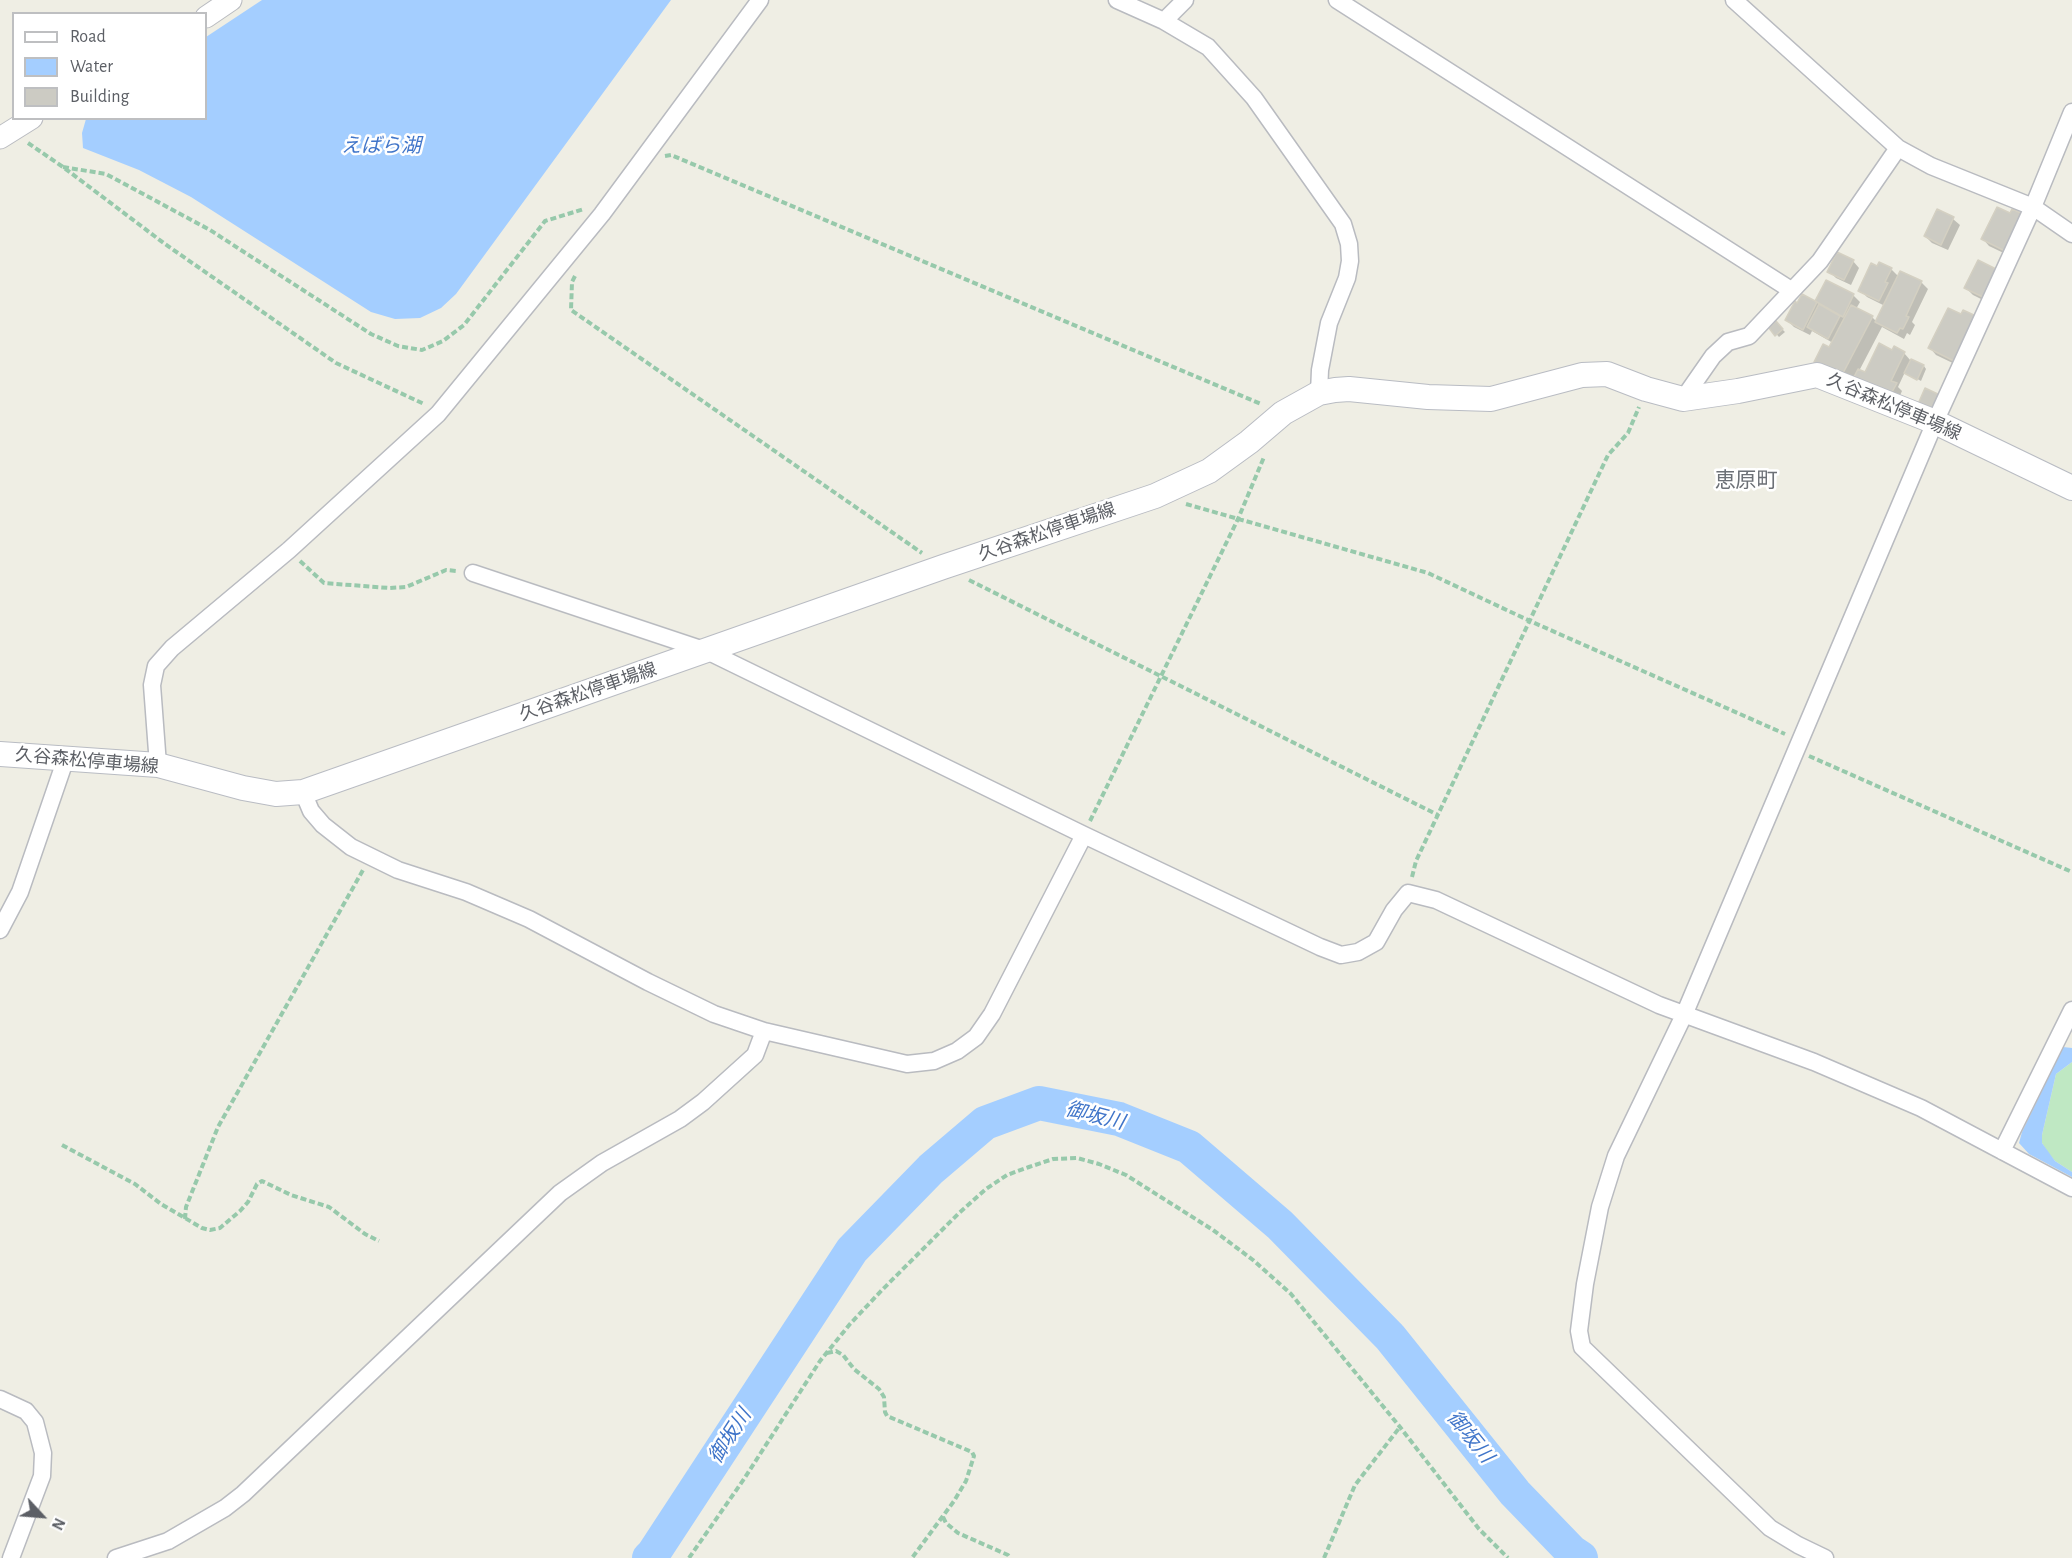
<!DOCTYPE html>
<html>
<head>
<meta charset="utf-8">
<style>
	body { margin:0 }
	#map { position:relative; width:2072px; height:1558px; overflow:hidden; background:#efeee4; font-family:"Alegreya Sans",sans-serif }
	canvas { display:block }
	.legend { position:absolute; left:12px; top:12px; width:195px; height:108px; box-sizing:border-box; background:#fff; border:2px solid #bebfc1; margin:0; padding:8px 10px; list-style:none; font-size:18px; color:#5c5f65 }
	.legend li { display:flex; align-items:center; gap:12px; height:30px }
	.legend b { width:30px; border:2px solid #bebfc1 }
	.north { position:absolute; left:12px; top:1486px; width:60px; height:60px; -webkit-text-stroke:4px #fff; paint-order:stroke; rotate:116deg; font-size:16px; font-weight:700; line-height:24px; text-align:center; color:#5c5f65 }
	.north::after { content:''; display:block; margin:auto; width:21px; height:27px; background:#5c5f65; clip-path:polygon(50% 0,100% 100%,50% 72%,0 100%) }
</style>
</head>
<body>
<div id="map">
<canvas width="2072" height="1558"></canvas>
<ul class="legend">
<li><b style="height:8px;background:#fff"></b>Road</li>
<li><b style="height:16px;background:#a4ceff"></b>Water</li>
<li><b style="height:16px;background:#cccbc3"></b>Building</li>
</ul>
<div class="north">N</div>
</div>
<script>
const ctx = document.querySelector('canvas').getContext('2d');
ctx.lineJoin = 'round';
function fill(path, color) { ctx.fillStyle = color; ctx.fill(path, 'evenodd'); }
const toPath = rows => new Path2D(rows.map(r => 'M' + r).join(''));
function trace(path, color, width, dash) { ctx.strokeStyle = color; ctx.lineWidth = width; ctx.lineCap = dash ? 'butt' : 'round'; ctx.setLineDash(dash || []); ctx.stroke(path); }
function drawText(font, color, halo, rows, align = 'center') {
  ctx.font = font + ' "Alegreya Sans","Noto Sans JP",sans-serif'; ctx.lineWidth = 5; ctx.setLineDash([]); ctx.textBaseline = 'middle'; ctx.strokeStyle = halo; ctx.fillStyle = color; for (const [text, x, y, turn = 0] of rows) {
    ctx.save(); ctx.translate(x, y); ctx.rotate((+turn || 0) * Math.PI / 180); ctx.textAlign = isNaN(turn) ? turn : align; if (halo) ctx.strokeText(text, 0, 0); ctx.fillText(text, 0, 0); ctx.restore();
  }
}
fill(toPath([
	[2072,1062,2072,1172,2055,1161,2048,1153,2042,1143,2042,1135,2056,1074]
]), '#bfe8c3');
fill(toPath([
	[262,0,671,0,456,294,441,308,420,318,395,319,371,312,191,197,139,170,83,148,82,133,86,119,206,118,206,37],
	[2063,1047,2072,1048,2072,1062,2056,1074,2042,1135,2042,1143,2055,1161,2072,1172,2072,1177,2029,1154,2019,1143,2022,1132]
]), '#a4ceff');
fill(toPath([
	[1938,211,1953,219,1960,225,1948,250,1932,243,1925,236],
	[2011,215,2014,258,1989,246,1983,239],
	[1853,261,1859,268,1851,285,1836,278,1829,271],
	[1979,262,1991,304,1973,295,1966,288],
	[1891,269,1899,277,1901,273,1922,283,1928,289,1912,322,1915,325,1910,335,1907,333,1904,339,1882,327,1859,371,1865,374,1893,352,1904,353,1911,361,1924,366,1926,369,1921,381,1905,372,1898,387,1902,391,1898,400,1826,373,1830,349,1833,343,1812,331,1810,335,1794,327,1787,320,1815,303,1827,282,1853,295,1860,302,1856,309,1872,317,1877,322,1885,306,1867,297,1860,290],
	[1949,310,1961,367,1936,355,1930,348],
	[1776,323,1785,332,1779,337,1771,328]
]), '#0003');
trace(toPath([
	[649,1558,653,1554,852,1250,931,1169,985,1123,1039,1103,1119,1119,1189,1147,1280,1225,1390,1337,1515,1493,1572,1552,1581,1558]
]), '#a4ceff', 34);
const building = toPath([
	[1997,207,2010,213,2012,209,2025,215,2007,252,1981,239,1997,207],
	[1937,209,1954,217,1941,245,1924,236,1937,209],
	[1837,252,1854,260,1844,280,1827,272,1837,252],
	[1978,260,1998,270,1985,298,1964,288,1978,260],
	[1879,262,1892,268,1885,282,1888,283,1879,301,1858,291,1871,263,1877,266,1879,262],
	[1900,271,1922,281,1906,316,1909,317,1903,329,1900,328,1897,333,1875,322,1900,271],
	[1826,280,1854,294,1843,317,1815,301,1826,280],
	[1802,294,1817,302,1803,330,1785,320,1795,301,1797,303,1802,294],
	[1819,304,1840,316,1828,339,1807,327,1819,304],
	[1851,305,1873,316,1841,377,1814,362,1823,344,1829,347,1851,305],
	[1948,308,1961,314,1963,310,1976,316,1954,361,1928,348,1948,308],
	[1776,321,1783,329,1775,336,1769,328,1776,321],
	[1879,343,1892,350,1894,346,1905,352,1891,381,1897,383,1891,394,1852,381,1858,369,1865,372,1879,343],
	[1911,359,1924,365,1917,380,1904,373,1911,359],
	[1925,388,1942,396,1934,412,1918,404,1925,388]
]);
fill(building, '#cccbc3');
trace(building, '#d4d0c2', 1.5);
const minor = toPath([
	[1117,0,1164,21,1208,47,1254,98,1343,224,1349,244,1350,261,1347,278,1329,323,1320,370,1319,393],
	[1337,0,1791,290],
	[1734,0,1898,148,1931,166,2033,207,2072,234],
	[1164,21,1185,0],
	[1683,399,1713,356,1728,342,1749,336,1820,261,1898,148],
	[473,573,707,651,1084,835,1320,947,1341,955,1358,952,1376,942,1394,910,1408,893,1436,900,1659,1005,1814,1062,1921,1108,2072,1188],
	[158,765,152,685,156,666,172,648,289,550,438,414,602,214,760,0],
	[303,792,311,811,323,825,351,847,398,870,466,892,529,919,648,982,714,1014,764,1031,907,1064,934,1061,957,1051,976,1037,992,1014,1084,835],
	[0,930,20,892,66,758],
	[2002,1151,2072,1010],
	[0,1399,26,1411,35,1422,43,1453,42,1476,11,1558],
	[116,1558,168,1541,225,1508,243,1494,560,1193,602,1163,680,1119,703,1102,755,1055,764,1031],
	[1825,1558,1798,1545,1770,1528,1582,1347,1579,1331,1585,1284,1600,1207,1616,1156,1684,1015,1935,422,2033,207,2072,112]
]);
const tertiary = toPath([
	[206,17,231,0],
	[0,138,32,118]
]);
const secondary = toPath([
	[0,754,158,765,243,788,276,794,303,792,943,567,1155,496,1209,471,1249,442,1283,413,1319,393,1335,390,1349,389,1428,397,1491,399,1582,375,1607,374,1646,389,1683,399,1738,391,1817,375,1935,422,2072,488]
]);
trace(minor, '#b9bbc0', 19);
trace(tertiary, '#b9bbc0', 23);
trace(secondary, '#b9bcc3', 26);
trace(toPath([
	[28,143,63,167,165,244,336,363,424,404],
	[665,156,671,155,1261,404],
	[63,167,106,174,210,230,371,334,398,346,422,350,443,341,464,325,545,221,584,209],
	[575,276,572,282,571,310,922,553],
	[1186,504,1428,573,1530,621,1785,734],
	[300,561,324,583,389,588,406,587,446,570,457,571],
	[969,580,1438,815],
	[1809,756,2072,872],
	[1090,821,1238,519,1264,457],
	[1412,877,1416,861,1608,455,1628,433,1639,407],
	[62,1145,135,1184,161,1204,202,1228,210,1230,220,1228,240,1211,248,1202,257,1184,262,1181,291,1195,329,1207,365,1234,379,1241],
	[185,1219,186,1207,218,1127,363,870],
	[827,1353,836,1351,843,1355,854,1369,879,1389,884,1397,885,1412,887,1416,972,1452,974,1456,966,1481,954,1501,912,1558],
	[943,1517,946,1523,958,1533,1008,1555,1010,1558],
	[689,1558,744,1479,820,1361,850,1324,882,1290,958,1214,986,1189,1007,1175,1029,1167,1053,1159,1077,1158,1099,1164,1126,1175,1213,1230,1253,1260,1291,1294,1400,1427,1479,1529,1508,1558],
	[1324,1558,1355,1485,1400,1427]
]), '#97c9ab', 4, [6, 3]);
trace(minor, '#fff', 16);
trace(tertiary, '#fff', 21);
trace(secondary, '#fff', 24);
drawText('18px', '#5c5f65', '#fff', [
	["久谷森松停車場線",1894,407,23],
	["久谷森松停車場線",1047,532,-19],
	["久谷森松停車場線",588,692,-19],
	["久谷森松停車場線",87,761,5]
]);
drawText('italic 20px', '#4075c9', '#fff', [
	["えばら湖",381,146],
	["御坂川",1095,1116,14],
	["御坂川",730,1436,-57],
	["御坂川",1470,1437,51]
]);
drawText('21px', '#6d7177', '#fff', [
	["恵原町",1746,481]
]);
</script>
</body>
</html>
